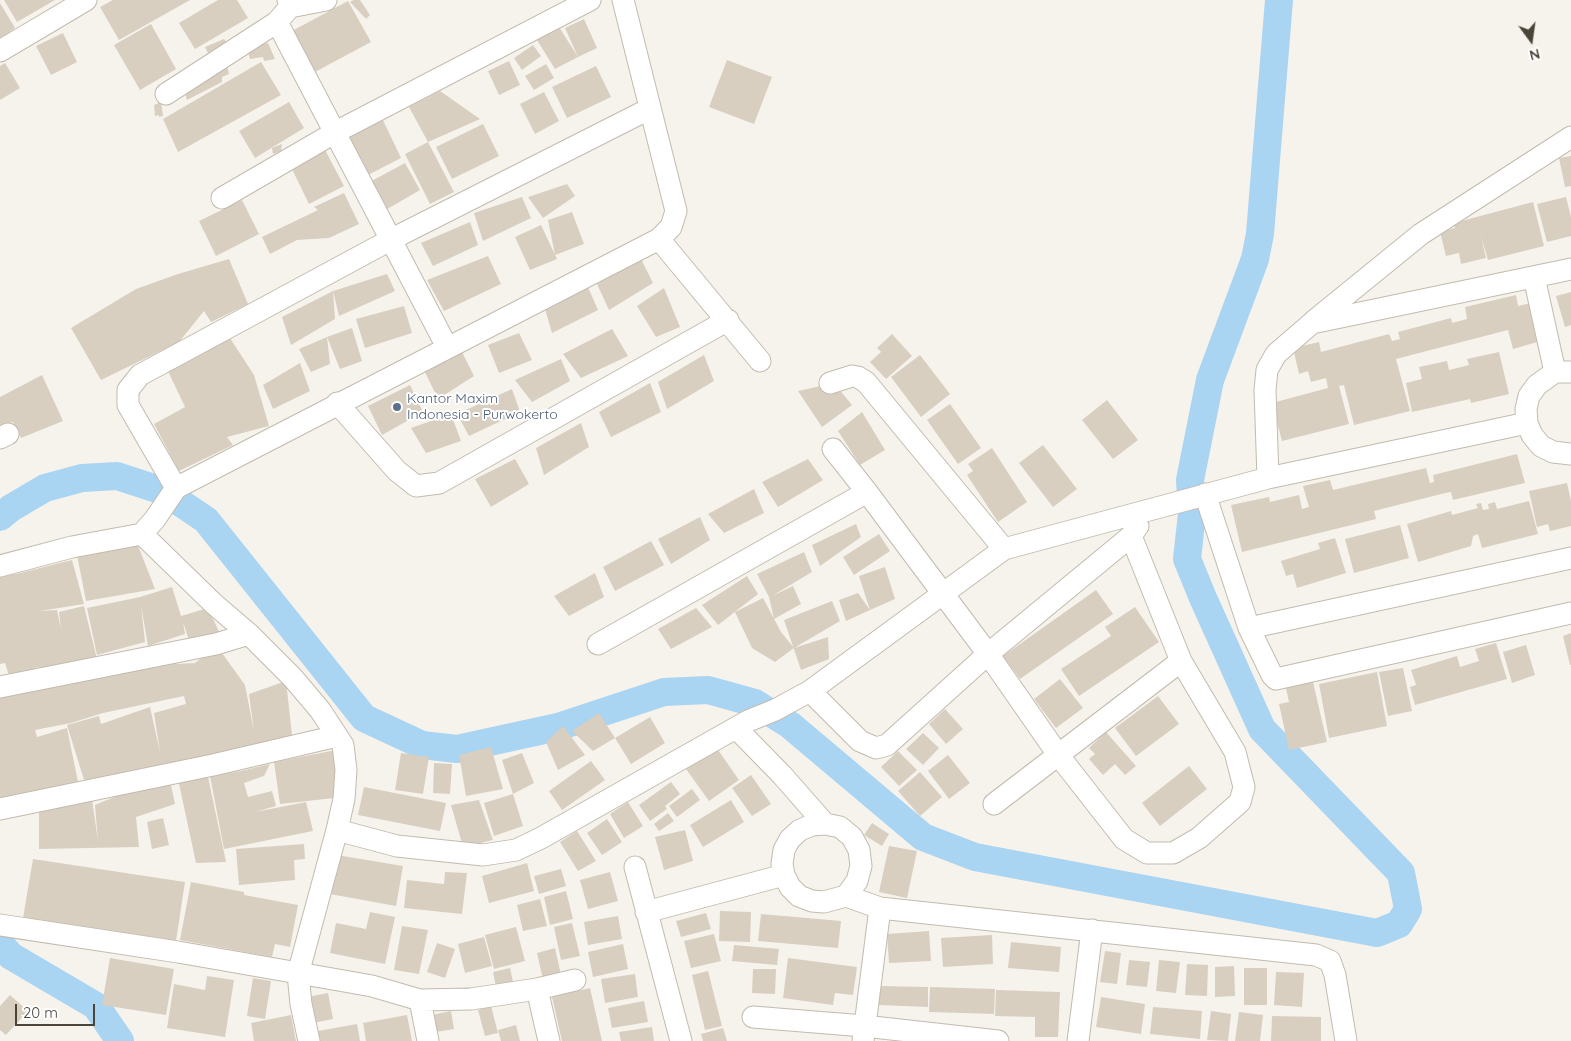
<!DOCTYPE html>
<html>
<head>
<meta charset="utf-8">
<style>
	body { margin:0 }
	#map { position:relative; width:1571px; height:1041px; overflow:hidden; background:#f6f3ec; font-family:Quicksand,sans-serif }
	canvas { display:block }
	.north { position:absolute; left:1506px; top:15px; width:50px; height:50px; -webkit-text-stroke:4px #fff; paint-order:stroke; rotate:166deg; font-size:14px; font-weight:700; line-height:20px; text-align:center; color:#4b4439 }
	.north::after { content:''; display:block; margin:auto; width:18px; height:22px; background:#4b4439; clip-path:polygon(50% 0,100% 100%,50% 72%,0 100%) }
	.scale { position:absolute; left:15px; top:1004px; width:80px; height:22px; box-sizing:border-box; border:2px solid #4b4439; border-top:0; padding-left:6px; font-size:15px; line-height:18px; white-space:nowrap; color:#4b4439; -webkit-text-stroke:4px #fff; paint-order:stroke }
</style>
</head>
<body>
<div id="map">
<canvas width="1571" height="1041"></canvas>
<div class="north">N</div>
<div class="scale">20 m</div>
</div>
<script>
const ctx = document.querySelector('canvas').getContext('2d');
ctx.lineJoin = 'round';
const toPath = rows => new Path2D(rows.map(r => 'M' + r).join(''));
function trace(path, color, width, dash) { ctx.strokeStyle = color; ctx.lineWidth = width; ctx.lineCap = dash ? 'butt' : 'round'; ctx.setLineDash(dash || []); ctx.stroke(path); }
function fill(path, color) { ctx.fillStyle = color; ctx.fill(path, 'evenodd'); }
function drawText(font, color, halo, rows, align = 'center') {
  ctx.font = font + ' Quicksand,sans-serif'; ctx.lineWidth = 4; ctx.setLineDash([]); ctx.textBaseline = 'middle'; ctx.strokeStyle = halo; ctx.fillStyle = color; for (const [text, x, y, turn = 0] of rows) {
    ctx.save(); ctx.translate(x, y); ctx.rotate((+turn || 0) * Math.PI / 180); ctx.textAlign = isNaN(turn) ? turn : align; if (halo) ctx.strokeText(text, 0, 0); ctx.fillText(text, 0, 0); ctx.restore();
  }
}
trace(toPath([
	[0,517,11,508,45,488,82,478,117,476,163,491,206,520,364,718,422,745,457,749,558,727,664,692,708,690,755,703,790,725,923,837,975,857,1377,933,1399,924,1408,909,1401,873,1262,729,1203,598,1187,559,1192,514,1190,480,1210,380,1255,259,1260,234,1279,0],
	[0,944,11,956,96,1006,120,1041]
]), '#a9d4f2', 28);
fill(toPath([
	[4,0,55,0,17,22],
	[113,0,190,0,119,40,100,7],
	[218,0,237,0,248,18,195,49,179,23],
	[354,0,360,0,370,15,366,19,350,2],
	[348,1,371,42,313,73,290,32],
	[0,3,15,28,0,39],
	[584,19,597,48,578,57,565,28],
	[151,24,176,69,140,90,114,45],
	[559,27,578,57,555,69,537,40],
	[63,33,77,62,51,75,36,46],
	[224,39,228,44,208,53,205,47],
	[268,43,275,59,264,61,263,57,250,59,248,52,254,50,255,46],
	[533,45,541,56,522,70,514,58],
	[727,60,772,77,754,124,709,107],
	[509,61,520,85,499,95,488,71],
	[261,62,281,95,178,152,163,119],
	[5,63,20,88,0,100,0,66],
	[546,64,554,78,534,90,525,76],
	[227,66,229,74,222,77,222,82,187,100,185,92],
	[596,66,611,97,567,118,552,87],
	[440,91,480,119,428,142,454,192,430,204,405,154,428,142,409,107],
	[544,92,559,121,535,134,520,104],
	[161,102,163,116,159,117,159,115,155,116,154,105],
	[289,102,304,128,255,158,239,131],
	[382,118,401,158,366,176,346,136],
	[483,124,499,156,452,179,436,147],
	[282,144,281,151,273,154,272,148],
	[324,148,344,186,309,204,290,165],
	[1571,156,1571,186,1565,187,1559,158],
	[405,163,420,190,382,212,366,184],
	[567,184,575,196,543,218,528,197],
	[344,193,359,224,329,238,297,240,270,254,262,237,318,210,314,207],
	[522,197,531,218,483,241,474,213],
	[1566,197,1571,217,1571,236,1547,242,1537,204],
	[242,200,259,234,216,256,199,221],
	[1533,202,1544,246,1488,260,1481,236,1486,258,1461,264,1459,253,1446,256,1440,232,1455,228,1454,223],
	[572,212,584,244,555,255,548,220],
	[470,222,478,245,433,266,421,243],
	[541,225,557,259,530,270,515,237],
	[488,256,501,284,444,311,427,280],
	[229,259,248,304,211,322,204,311,179,342,101,380,71,328,136,289,178,274],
	[641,259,653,283,609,310,597,284],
	[387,274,395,291,339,316,333,291,335,319,291,345,282,317,333,291],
	[588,287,598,310,552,333,545,309],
	[664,288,680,327,656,337,637,306],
	[1571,292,1571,325,1565,327,1556,296],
	[1516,295,1518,306,1531,303,1541,341,1513,349,1508,330,1396,359,1410,411,1354,425,1344,385,1339,386,1349,424,1282,441,1272,403,1328,388,1326,378,1311,382,1308,371,1299,374,1293,348,1319,342,1321,352,1389,334,1392,341,1400,339,1398,332,1451,318,1452,323,1467,319,1465,307],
	[404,306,412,333,365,348,356,319],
	[352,328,362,361,340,369,327,337],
	[612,329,628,356,581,378,563,354],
	[519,333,532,360,499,373,488,345],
	[892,334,912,356,886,379,870,362,881,352,877,348],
	[228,335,254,375,269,426,227,437,233,445,179,471,154,424,185,407,167,369],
	[327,337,330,364,311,372,299,349],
	[461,350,474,376,438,399,425,372],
	[1499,352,1509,394,1471,403,1470,399,1412,412,1406,383,1422,379,1419,367,1447,361,1449,370,1469,365,1467,359],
	[704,355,714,381,667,409,658,382],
	[920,355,950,394,921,417,891,377],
	[561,359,570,381,532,402,515,380],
	[300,363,310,391,273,409,263,385],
	[42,375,63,421,21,438,13,422,0,426,0,397],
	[650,383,661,412,611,437,599,412],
	[834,383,852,405,822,427,798,391],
	[410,385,423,412,382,435,368,406],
	[512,389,520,412,469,436,457,414],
	[1107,400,1138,440,1113,459,1082,420],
	[950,404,981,448,958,464,927,420],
	[862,412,885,450,860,465,838,431],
	[451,414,461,441,426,453,411,428],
	[581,423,589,447,544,475,536,448],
	[1043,445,1077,489,1053,507,1019,463],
	[992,448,1027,502,998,522,967,475,973,471,968,464],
	[1517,454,1525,483,1453,500,1451,492,1441,494,1374,511,1376,519,1242,552,1231,505,1269,497,1270,502,1299,495,1302,509,1309,507,1303,486,1330,480,1333,490,1426,468,1430,483,1434,482,1433,475],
	[515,459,529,484,491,507,475,479],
	[808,459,823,480,778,507,762,482],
	[1567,483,1571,501,1571,526,1550,531,1548,524,1537,527,1529,491],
	[754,489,764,513,724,533,708,514],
	[1529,501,1538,534,1482,548,1478,534,1473,536,1471,546,1418,562,1407,524,1451,511,1452,515,1478,508,1476,504,1481,503,1483,510,1489,509,1488,504,1495,502,1497,509],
	[700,517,710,540,671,564,658,539],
	[856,524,861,537,820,566,812,545],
	[1400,525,1409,558,1354,573,1345,539],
	[879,534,890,551,854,575,843,557],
	[1335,538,1346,573,1297,588,1293,574,1286,576,1281,561,1320,549,1318,543],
	[651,541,664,565,615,591,603,567],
	[137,543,155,589,86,601,77,555],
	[804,552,812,572,772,596,793,586,801,604,774,619,769,597,757,574],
	[72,560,84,604,40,611,57,610,61,629,59,612,84,606,97,659,41,674,39,667,9,676,5,663,0,664,0,575,16,574],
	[885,567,895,599,870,610,859,576],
	[595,573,604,597,569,616,554,596],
	[747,576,758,594,718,625,702,605],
	[172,587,181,616,208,608,220,634,189,640,183,622,185,634,148,646,141,605,145,642,97,655,87,608,140,597],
	[1096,590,1113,614,1020,679,1003,656],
	[858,593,870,610,846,621,839,600],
	[763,598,781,632,794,648,775,662,752,648,735,612],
	[832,601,840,621,794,648,828,637,829,659,801,670,784,620],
	[1135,607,1159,642,1079,696,1061,669,1111,636,1105,627],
	[696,608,712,627,671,649,658,629],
	[1571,633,1571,665,1570,665,1563,636],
	[1496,643,1507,679,1415,705,1410,687,1416,685,1411,670,1457,656,1460,667,1479,661,1475,649],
	[1526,645,1535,675,1512,683,1503,652],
	[217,646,245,685,254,732,249,694,286,681,292,735,164,768,84,780,67,725,99,716,101,724,150,707,160,752,154,713,186,704,184,696,103,713,71,723,35,730,37,737,67,728,78,782,0,798,0,696,175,654,177,664,195,663],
	[1403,668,1412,711,1388,716,1379,672],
	[1377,672,1387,726,1329,738,1319,684],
	[1312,678,1327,742,1289,750,1279,704,1289,702,1285,684],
	[1060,679,1083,708,1056,728,1034,699],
	[1158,696,1179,724,1136,756,1115,728],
	[945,709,963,729,946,744,929,724],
	[599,713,615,738,593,751,572,731],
	[650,717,665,743,631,764,615,738],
	[563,726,585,755,558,770,546,742],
	[1106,732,1136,766,1125,775,1115,764,1103,775,1089,759,1095,754,1089,748],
	[923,733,939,748,923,765,906,749],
	[491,747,503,789,466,796,459,755],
	[716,747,739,780,709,801,686,769],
	[336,750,334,798,280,804,274,762],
	[898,751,917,770,899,786,881,767],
	[401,753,429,757,423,794,395,790],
	[522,753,534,783,513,794,523,826,494,836,484,803,513,794,502,760],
	[948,755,970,783,949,799,928,771],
	[591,761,605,780,562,810,549,791],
	[434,763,452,764,450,794,433,793],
	[270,764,264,776,244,783,248,797,272,791,276,806,255,812,306,802,313,831,224,849,210,776,241,771],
	[1189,766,1207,789,1160,826,1142,803],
	[207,772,226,862,196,863,178,779],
	[920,772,942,797,920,816,898,791],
	[751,775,771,804,752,816,732,788],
	[170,781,175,804,136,817,139,847,39,849,39,808,92,799,98,841,95,805,133,789],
	[671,782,680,794,665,806,667,809,650,821,639,805],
	[364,787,446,803,440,831,358,815],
	[692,789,700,800,677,817,669,806],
	[479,800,493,840,463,847,451,805],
	[731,800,744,822,703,847,690,825],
	[628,802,643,826,624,838,610,814],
	[668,813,674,821,659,831,654,824],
	[163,818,169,845,152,849,147,822],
	[607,819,622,842,602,855,587,833],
	[872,823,889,834,882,846,864,835],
	[685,830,693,861,664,870,655,837],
	[577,831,596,861,578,871,560,842],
	[304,844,305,859,294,860,295,880,239,885,236,849],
	[889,846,917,851,907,898,879,892],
	[337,855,403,866,396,906,330,894],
	[33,859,185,882,176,941,23,918],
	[527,863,534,891,489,903,482,876],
	[561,869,566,886,539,894,534,876],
	[445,872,467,873,462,914,404,908,407,880,444,884],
	[610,872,618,901,588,909,580,880],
	[191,882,244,892,244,895,298,905,290,947,275,944,272,957,180,940],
	[566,891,573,919,550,925,544,897],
	[540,899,547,926,523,931,517,905],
	[720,911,751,912,750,942,719,941],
	[370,912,395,917,385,964,330,953,336,923,366,929],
	[706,913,711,929,681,937,676,921],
	[761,914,841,921,838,948,758,941],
	[618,916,622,939,588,945,584,922],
	[572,923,580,956,561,960,554,927],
	[402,926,428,930,419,974,394,970],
	[516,927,525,961,494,969,485,935],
	[929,931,931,961,889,963,887,934],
	[714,934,721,961,691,968,684,941],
	[992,935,993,964,943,967,941,938],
	[484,937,492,966,465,973,458,944],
	[1011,942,1061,947,1059,972,1008,968],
	[437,943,455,949,445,978,427,972],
	[623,944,628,969,593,977,588,952],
	[734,945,779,949,777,965,732,961],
	[555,948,561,975,543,980,537,953],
	[1105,951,1121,953,1117,984,1100,982],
	[110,958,174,969,166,1015,102,1005],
	[788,958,857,967,853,995,835,993,833,1005,783,998],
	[1129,960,1150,962,1147,987,1126,985],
	[1159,960,1180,962,1176,993,1156,991],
	[1187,964,1208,965,1207,996,1185,995],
	[1234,966,1235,996,1215,997,1215,967],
	[510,968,513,982,496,987,493,972],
	[1244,968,1267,968,1267,1005,1244,1005],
	[753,969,776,969,775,994,752,993],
	[708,971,722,1026,705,1030,692,975],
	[1276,972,1304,973,1302,1007,1274,1005],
	[635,974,638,997,605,1003,601,979],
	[207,976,234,980,225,1037,167,1028,174,984,205,990],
	[253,978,271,981,265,1019,247,1016],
	[879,986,928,987,928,1007,878,1005],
	[930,987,995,989,994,1014,929,1012],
	[590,988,602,1041,562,1041,552,997],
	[996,990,1060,992,1058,1037,1035,1037,1035,1017,995,1016],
	[328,993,333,1019,308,1024,302,998],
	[10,995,28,1011,6,1035,0,1030,0,1006],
	[1101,997,1145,1004,1141,1034,1096,1027],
	[644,1001,648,1022,612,1028,608,1008],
	[491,1006,498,1033,485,1036,478,1010],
	[1153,1007,1202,1011,1200,1039,1150,1034],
	[451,1011,454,1029,430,1033,427,1016],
	[1211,1011,1231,1014,1228,1041,1207,1040],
	[1239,1012,1263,1015,1260,1041,1235,1041],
	[291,1015,296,1041,254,1041,251,1023],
	[407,1015,412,1041,366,1041,363,1023],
	[1272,1016,1321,1017,1321,1041,1271,1041],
	[357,1024,360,1041,319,1041,318,1031],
	[516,1025,520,1041,501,1041,498,1030],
	[652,1027,654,1041,621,1041,619,1032],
	[723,1028,727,1041,703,1041,701,1034]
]), '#d8cfc1');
const street = toPath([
	[288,0,290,7,277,22,447,347],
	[290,7,326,0],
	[0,51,86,0],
	[166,94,277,22],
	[222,198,334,133,590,0],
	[659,239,760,361],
	[1534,277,1555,372],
	[1314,321,1421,234,1571,137],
	[1571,372,1555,372,1537,385,1529,396,1526,409,1527,423,1532,435,1541,446,1553,452,1571,454],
	[830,383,852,376,858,377,866,382,1004,549],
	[337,403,397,471,416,486,439,483,728,320],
	[0,438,8,434],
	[833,449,867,492,988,654,1059,756,1124,839,1147,853,1173,853,1199,838,1240,802,1244,787,1235,752,1181,661,1131,536],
	[1268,478,1265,390,1267,370,1276,354,1312,323,1571,269],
	[176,488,128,405,128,390,140,375,392,239,649,109],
	[1205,494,1249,628,1272,675,1276,679,1571,613],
	[142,534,214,604,249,634,293,678,320,710,343,745,346,770,344,799,337,830,397,846,483,855,516,850,541,838,748,721,775,710,810,691,1004,549,1268,478,1527,423],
	[0,566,72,547,142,534,155,519,176,488,659,239,671,227,676,211,623,0],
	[1249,628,1571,558],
	[598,644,867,492],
	[0,687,216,644,249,634],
	[810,691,860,741,876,748,887,745,988,654,1131,536,1138,526],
	[736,728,782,775,825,824],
	[994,804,1181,661],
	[0,809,213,765,337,736],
	[635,867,681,1041],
	[846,896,857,881,861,866,859,850,852,837,840,827,825,824,812,825,800,830,790,839,784,850,782,864,784,875,790,887,799,896,812,901,824,902,846,896,880,908,1316,955,1330,961,1335,975,1346,1041],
	[646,912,784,875],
	[0,925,178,952,344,981,372,986,420,1000,471,999,537,989,575,980],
	[537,989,549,1041],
	[420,1000,428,1041],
	[753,1017,864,1026,998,1041],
	[309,1041,301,1004,298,974,337,830],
	[863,1041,880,908],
	[1078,1041,1092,930]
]);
trace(street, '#c2bbae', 23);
trace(street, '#fff', 21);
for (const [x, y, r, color] of [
	[397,407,5,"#5c6f8a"]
]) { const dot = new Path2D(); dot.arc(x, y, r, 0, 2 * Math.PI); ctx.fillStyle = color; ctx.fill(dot); trace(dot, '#fff', 2); }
drawText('14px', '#4e5e75', '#fff', [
	["Kantor Maxim",407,399],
	["Indonesia - Purwokerto",407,415]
], 'left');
</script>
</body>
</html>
